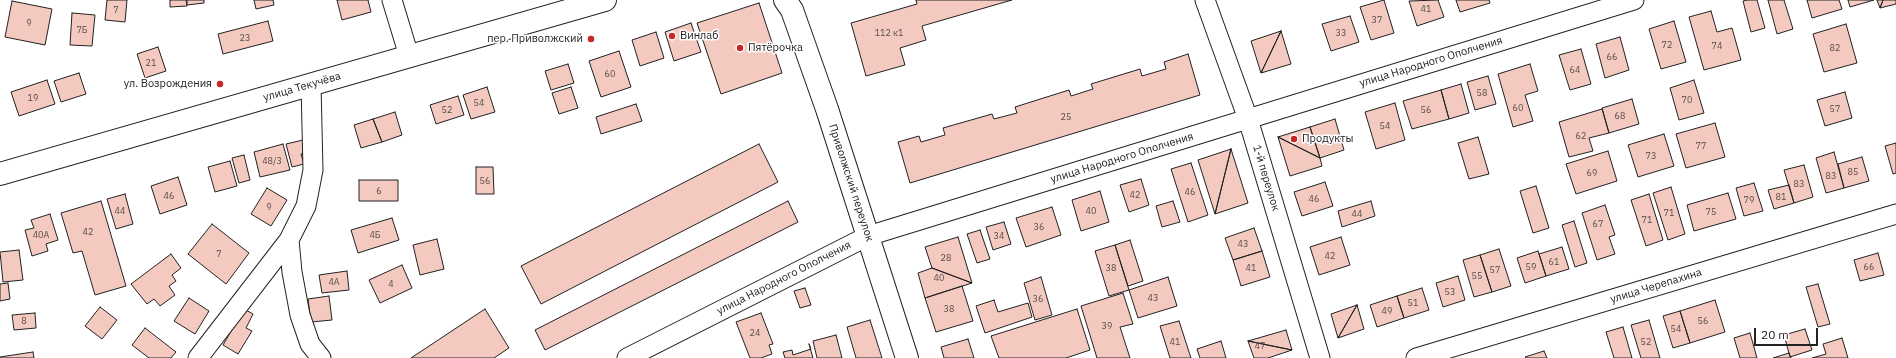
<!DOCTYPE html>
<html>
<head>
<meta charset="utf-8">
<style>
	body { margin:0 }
	#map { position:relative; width:1896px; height:358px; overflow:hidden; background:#fff; font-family:"IBM Plex Sans",sans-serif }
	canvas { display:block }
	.scale { position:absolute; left:1754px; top:328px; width:64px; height:18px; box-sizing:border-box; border:2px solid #222; border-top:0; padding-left:5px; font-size:12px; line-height:14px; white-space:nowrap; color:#222; -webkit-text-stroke:3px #fff; paint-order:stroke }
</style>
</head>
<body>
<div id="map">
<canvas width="1896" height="358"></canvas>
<div class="scale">20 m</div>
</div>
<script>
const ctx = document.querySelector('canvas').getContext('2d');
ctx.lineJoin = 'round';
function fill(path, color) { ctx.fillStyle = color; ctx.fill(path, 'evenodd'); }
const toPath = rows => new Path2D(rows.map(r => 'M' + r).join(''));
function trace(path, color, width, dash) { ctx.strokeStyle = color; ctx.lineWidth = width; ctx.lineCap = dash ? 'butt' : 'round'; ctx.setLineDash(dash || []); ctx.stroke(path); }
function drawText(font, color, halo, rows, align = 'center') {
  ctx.font = font + ' "IBM Plex Sans",sans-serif'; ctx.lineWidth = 3; ctx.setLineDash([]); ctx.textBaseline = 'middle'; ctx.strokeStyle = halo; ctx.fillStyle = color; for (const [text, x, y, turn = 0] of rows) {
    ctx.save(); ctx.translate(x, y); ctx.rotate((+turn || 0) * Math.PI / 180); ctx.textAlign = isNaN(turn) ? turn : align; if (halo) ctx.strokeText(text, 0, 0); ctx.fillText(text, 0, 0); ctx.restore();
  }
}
const building = toPath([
	[107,0,127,0,125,22,105,20,107,0],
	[170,0,186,0,187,6,170,7,170,0],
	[187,0,204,0,204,3,187,5,187,0],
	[254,0,273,0,274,5,256,9,254,0],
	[337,0,368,0,371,12,342,20,337,0],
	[916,0,1012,0,922,26,926,40,900,48,905,65,866,76,851,23,917,4,916,0],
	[1384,0,1394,33,1371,40,1360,7,1384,0],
	[1438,0,1444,17,1417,26,1409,1,1438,0],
	[1456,0,1489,0,1490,3,1460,12,1456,0],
	[1747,0,1757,0,1765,28,1751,32,1743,1,1747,0],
	[1768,0,1784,0,1793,29,1777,34,1768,0],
	[1807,0,1839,0,1842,9,1812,18,1807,0],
	[1848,0,1874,0,1850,7,1848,0],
	[1877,0,1883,0,1880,8,1877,0],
	[1883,0,1896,0,1896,4,1880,8,1883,0],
	[12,1,52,9,45,45,5,37,12,1],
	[759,3,782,73,721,94,697,23,759,3],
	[1711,11,1717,32,1732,28,1741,60,1704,70,1689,17,1711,11],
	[72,13,95,15,92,46,70,45,72,13],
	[1350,16,1359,42,1331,51,1322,24,1350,16],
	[268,21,273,41,223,54,218,34,268,21],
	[1674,21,1686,62,1661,69,1649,29,1674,21],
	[691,23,701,52,674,61,665,32,691,23],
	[1846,24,1857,63,1824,72,1813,34,1846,24],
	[1281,31,1291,64,1261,73,1281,31],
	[1281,31,1261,73,1251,41,1281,31],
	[656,32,664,58,640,66,632,40,656,32],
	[1620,37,1629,70,1605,78,1596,44,1620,37],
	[158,47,166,71,145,78,137,54,158,47],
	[1581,49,1591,84,1570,90,1559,55,1581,49],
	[619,51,631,87,601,97,589,61,619,51],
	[1188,54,1200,95,910,183,898,142,919,136,921,142,945,135,943,128,992,114,994,119,1017,113,1015,107,1069,90,1071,96,1093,89,1091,84,1140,69,1142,76,1166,69,1164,62,1188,54],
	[568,64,574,83,551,90,545,71,568,64],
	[1530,64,1538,91,1525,95,1533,121,1513,127,1498,74,1530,64],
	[79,73,86,94,61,102,54,81,79,73],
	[1488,76,1496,104,1475,110,1467,82,1488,76],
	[47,80,55,104,19,116,11,92,47,80],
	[1694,80,1704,113,1679,120,1670,88,1694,80],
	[1461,84,1469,113,1449,119,1441,90,1461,84],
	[487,87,495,112,471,119,463,95,487,87],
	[571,87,578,108,559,114,552,93,571,87],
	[1441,90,1449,119,1412,129,1403,101,1441,90],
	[1845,92,1852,118,1825,126,1817,100,1845,92],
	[458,96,464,115,436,124,430,105,458,96],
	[1632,99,1639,124,1609,133,1602,108,1632,99],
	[1395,103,1405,140,1376,149,1365,112,1395,103],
	[636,104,642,121,601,134,596,117,636,104],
	[1602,109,1609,133,1589,138,1593,151,1569,157,1559,122,1602,109],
	[395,112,402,135,382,142,373,119,395,112],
	[373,119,382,142,361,148,354,125,373,119],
	[1335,119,1344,150,1320,158,1310,127,1335,119],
	[1715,123,1725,157,1686,168,1676,134,1715,123],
	[1310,127,1320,158,1278,137,1310,127],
	[1664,134,1674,166,1638,177,1628,145,1664,134],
	[1278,137,1320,158,1322,166,1290,176,1278,137],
	[1478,137,1489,174,1469,179,1458,143,1478,137],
	[303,140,306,152,301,154,304,164,292,167,286,144,303,140],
	[1896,143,1896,173,1893,174,1885,146,1896,143],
	[283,144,290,170,260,177,254,152,283,144],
	[759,144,778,182,541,304,521,266,759,144],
	[1231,149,1248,203,1215,214,1231,149],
	[1231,149,1215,214,1198,160,1231,149],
	[1608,151,1617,181,1576,194,1566,164,1608,151],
	[1834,152,1844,188,1826,193,1816,158,1834,152],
	[244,155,250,180,239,183,232,158,244,155],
	[1862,157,1869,181,1844,188,1838,164,1862,157],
	[230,161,237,186,215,192,208,167,230,161],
	[1191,163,1208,215,1188,222,1171,169,1191,163],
	[1804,165,1813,197,1794,203,1784,170,1804,165],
	[476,167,493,167,494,194,476,194,476,167],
	[178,177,187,205,160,214,151,186,178,177],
	[1141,179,1149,205,1129,212,1120,185,1141,179],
	[359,180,398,180,398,201,359,201,359,180],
	[1325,182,1333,206,1302,216,1294,192,1325,182],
	[1754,183,1763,211,1744,216,1736,188,1754,183],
	[1789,185,1794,203,1774,209,1768,190,1789,185],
	[1536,186,1549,228,1533,233,1520,191,1536,186],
	[1671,187,1685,234,1668,240,1653,193,1671,187],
	[267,188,287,200,271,226,251,214,267,188],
	[1100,191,1109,222,1081,231,1072,200,1100,191],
	[1728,193,1736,219,1694,231,1687,205,1728,193],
	[125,194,133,224,116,229,107,199,125,194],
	[1649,194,1663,240,1646,246,1631,200,1649,194],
	[101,201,126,286,95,295,82,251,73,253,61,213,101,201],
	[788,201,798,222,545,350,535,330,788,201],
	[1173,201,1180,222,1162,227,1156,206,1173,201],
	[1371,201,1375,216,1342,227,1338,211,1371,201],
	[1605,205,1615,235,1609,237,1615,254,1597,260,1582,213,1605,205],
	[1052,207,1061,235,1026,247,1016,218,1052,207],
	[50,214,58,240,46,244,48,251,32,256,25,230,34,228,31,220,50,214],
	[392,218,399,240,358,253,351,230,392,218],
	[1574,221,1587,263,1575,267,1562,225,1574,221],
	[1004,222,1011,244,993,250,986,227,1004,222],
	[212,224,249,253,226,284,188,254,212,224],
	[1254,228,1262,251,1233,260,1225,238,1254,228],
	[980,230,990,259,977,263,967,234,980,230],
	[958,237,972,283,932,268,925,247,958,237],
	[1341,237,1350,265,1319,275,1310,247,1341,237],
	[437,239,444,269,420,275,413,245,437,239],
	[1130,240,1143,281,1128,286,1115,245,1130,240],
	[1115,245,1129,290,1109,296,1095,251,1115,245],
	[1562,247,1569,269,1546,276,1539,254,1562,247],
	[1499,249,1511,286,1492,292,1480,255,1499,249],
	[19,250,23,280,3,282,0,252,19,250],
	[1262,251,1270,277,1241,286,1233,260,1262,251],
	[1538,251,1546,276,1525,283,1517,258,1538,251],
	[1878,253,1884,275,1860,281,1854,260,1878,253],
	[171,254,181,268,172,275,176,281,169,286,175,295,160,306,154,299,147,304,131,284,171,254],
	[1480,255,1492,292,1474,297,1463,260,1480,255],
	[402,265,412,288,380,303,369,280,402,265],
	[932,268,972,283,925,298,918,273,932,268],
	[347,271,349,290,322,293,319,275,347,271],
	[1458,276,1465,300,1443,307,1436,283,1458,276],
	[1041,277,1052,315,1035,320,1024,283,1041,277],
	[1168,277,1177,306,1138,318,1129,290,1168,277],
	[8,283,10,299,0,301,0,284,8,283],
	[1818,284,1830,324,1818,327,1806,287,1818,284],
	[962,286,973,321,936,332,925,298,962,286],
	[805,288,811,305,800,308,794,291,805,288],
	[1422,288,1429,310,1404,318,1397,296,1422,288],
	[1123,293,1133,324,1120,327,1130,358,1097,358,1081,306,1123,293],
	[329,296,332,320,311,322,308,299,329,296],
	[1397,296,1404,318,1377,327,1370,305,1397,296],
	[189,298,209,311,195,334,174,321,189,298],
	[994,300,998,312,1028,303,1032,317,985,333,976,306,994,300],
	[1715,300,1725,332,1690,343,1680,311,1715,300],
	[1357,305,1338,338,1331,314,1357,305],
	[1357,305,1364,329,1338,338,1357,305],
	[100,307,117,320,102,339,85,326,100,307],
	[244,309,253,314,246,328,252,331,238,354,223,345,244,309],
	[485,309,509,348,494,358,411,358,485,309],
	[1077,309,1090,350,1066,358,999,358,991,336,1077,309],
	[1680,311,1690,343,1673,348,1663,316,1680,311],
	[35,313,36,328,14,330,12,315,35,313],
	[761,313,773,344,769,345,772,354,761,358,750,358,736,322,761,313],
	[870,320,882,358,856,358,847,327,870,320],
	[1649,320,1660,358,1641,358,1631,325,1649,320],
	[1179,321,1191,358,1170,358,1160,326,1179,321],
	[1623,327,1632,358,1614,358,1606,332,1623,327],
	[145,328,176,352,171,358,149,358,132,345,145,328],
	[1805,329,1812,350,1790,357,1784,335,1805,329],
	[1286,330,1292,350,1248,341,1286,330],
	[1750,333,1757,358,1740,358,1734,338,1750,333],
	[836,335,842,358,817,358,813,341,836,335],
	[1842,338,1848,358,1812,358,1826,354,1823,344,1842,338],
	[968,339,974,358,944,358,941,347,968,339],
	[1221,341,1226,358,1200,358,1197,349,1221,341],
	[1248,341,1292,350,1268,358,1254,358,1248,341],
	[809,344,813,358,785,358,783,352,792,350,793,355,811,349,809,344],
	[1544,351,1547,358,1526,358,1525,357,1544,351],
	[33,352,34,358,0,358,0,357,33,352],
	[1789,353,1791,358,1773,358,1789,353]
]);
fill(building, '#f3c9c0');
trace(building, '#222', 1);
const minor = toPath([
	[392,0,409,56],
	[1205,0,1248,119,1320,358],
	[289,240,292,272,300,315,310,344,321,358],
	[198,358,289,240,306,206,313,170,311,84],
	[627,358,868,236,1634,0],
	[1416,358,1896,214]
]);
const primary = toPath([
	[785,0,792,10,827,109,907,358],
	[0,174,605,0]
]);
trace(minor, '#222', 21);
trace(primary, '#222', 24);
trace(minor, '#fff', 19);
trace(primary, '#fff', 22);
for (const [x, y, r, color] of [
	[672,36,4,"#c62828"],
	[591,39,4,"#c62828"],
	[740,48,4,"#c62828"],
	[220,84,4,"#c62828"],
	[1294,139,4,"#c62828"]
]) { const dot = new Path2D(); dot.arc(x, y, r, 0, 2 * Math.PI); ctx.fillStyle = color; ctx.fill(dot); trace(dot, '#fff', 1.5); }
drawText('9px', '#564c4a', null, [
	["41",1426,9],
	["7",116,10],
	["37",1377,20],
	["9",29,23],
	["7Б",82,30],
	["112 к1",889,33],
	["33",1341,33],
	["23",245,38],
	["72",1667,45],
	["74",1717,46],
	["82",1835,48],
	["66",1612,57],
	["21",151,63],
	["64",1575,70],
	["60",610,74],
	["58",1482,93],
	["19",33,98],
	["70",1687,100],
	["54",479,103],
	["60",1518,108],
	["57",1835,109],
	["52",447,110],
	["56",1426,110],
	["68",1620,116],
	["25",1066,117],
	["54",1385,126],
	["62",1581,136],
	["77",1701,146],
	["73",1651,156],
	["48/3",272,161],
	["85",1853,172],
	["69",1592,173],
	["83",1831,176],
	["56",485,181],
	["83",1799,184],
	["6",379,191],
	["46",1190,192],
	["42",1135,195],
	["46",169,196],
	["81",1781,197],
	["46",1314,199],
	["79",1749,200],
	["9",269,207],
	["44",120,211],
	["40",1091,211],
	["75",1711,212],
	["71",1669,213],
	["44",1357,214],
	["71",1647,220],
	["67",1598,224],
	["36",1039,227],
	["42",88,232],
	["40А",41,235],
	["4Б",375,235],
	["34",999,236],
	["43",1243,244],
	["7",219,254],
	["42",1330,256],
	["28",946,258],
	["61",1554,262],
	["59",1531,267],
	["66",1869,267],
	["38",1111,268],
	["41",1251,268],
	["57",1495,270],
	["55",1477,276],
	["40",939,278],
	["4А",334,282],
	["4",391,284],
	["53",1450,292],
	["43",1153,298],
	["36",1038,299],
	["51",1413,303],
	["38",949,309],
	["49",1387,311],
	["8",24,321],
	["56",1703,321],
	["39",1107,326],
	["54",1676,329],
	["24",755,333],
	["41",1175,342],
	["52",1646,342],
	["47",1260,346]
]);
drawText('11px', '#222', '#fff', [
	["Винлаб",680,36],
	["пер. Приволжский",583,39,"right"],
	["Пятёрочка",748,48],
	["ул. Возрождения",212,84,"right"],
	["Продукты",1302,139]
], 'left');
drawText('11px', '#222', '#fff', [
	["улица Народного Ополчения",1431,62,-17],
	["улица Текучёва",302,87,-16],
	["улица Народного Ополчения",1122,158,-17],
	["1-й переулок",1266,178,73],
	["Приволжский переулок",851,183,72],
	["улица Народного Ополчения",784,278,-27],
	["улица Черепахина",1656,286,-17]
]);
</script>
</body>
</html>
